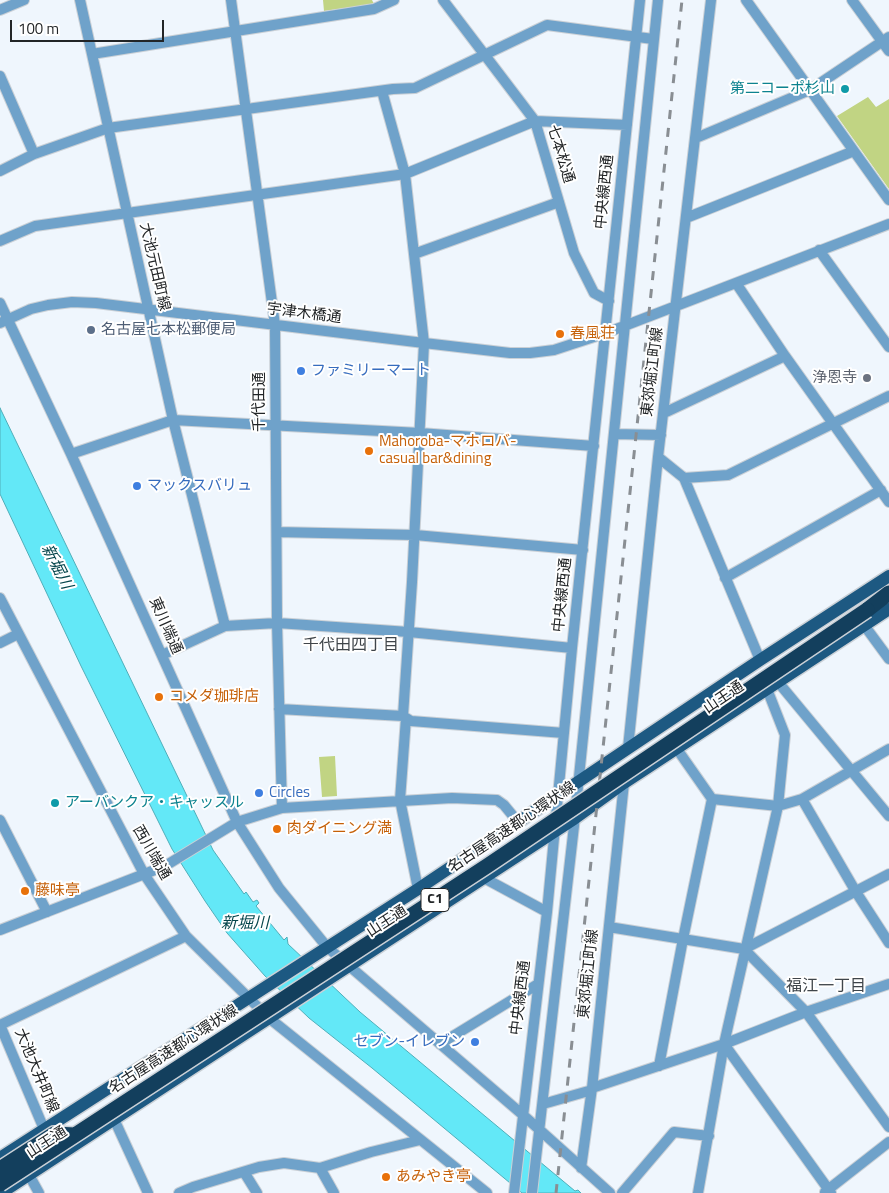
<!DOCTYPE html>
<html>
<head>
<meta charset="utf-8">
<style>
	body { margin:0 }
	#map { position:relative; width:889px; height:1193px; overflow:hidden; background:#eff6fd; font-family:"Titillium Web",sans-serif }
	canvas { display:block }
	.scale { position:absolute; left:10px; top:20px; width:154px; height:22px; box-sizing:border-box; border:2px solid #222527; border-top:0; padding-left:6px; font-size:15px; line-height:18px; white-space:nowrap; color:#222527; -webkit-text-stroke:4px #fff; paint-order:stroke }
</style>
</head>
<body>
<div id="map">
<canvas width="889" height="1193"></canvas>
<div class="scale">100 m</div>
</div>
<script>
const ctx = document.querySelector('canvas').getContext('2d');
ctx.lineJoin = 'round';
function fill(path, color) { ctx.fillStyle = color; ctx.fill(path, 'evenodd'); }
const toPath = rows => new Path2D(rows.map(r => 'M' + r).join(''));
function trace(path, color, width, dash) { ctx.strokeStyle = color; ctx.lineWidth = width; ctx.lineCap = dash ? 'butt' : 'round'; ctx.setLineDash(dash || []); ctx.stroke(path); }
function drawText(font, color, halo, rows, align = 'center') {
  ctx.font = font + ' "Titillium Web","Noto Sans JP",sans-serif'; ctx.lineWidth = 4; ctx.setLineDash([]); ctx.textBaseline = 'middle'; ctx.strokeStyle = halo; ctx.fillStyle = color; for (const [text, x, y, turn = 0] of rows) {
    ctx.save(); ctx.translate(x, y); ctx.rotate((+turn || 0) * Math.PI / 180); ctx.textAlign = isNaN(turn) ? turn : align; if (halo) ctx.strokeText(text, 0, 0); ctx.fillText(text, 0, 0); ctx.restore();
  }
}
fill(toPath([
	[323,0,372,0,374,4,324,11],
	[868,97,876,107,889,99,889,189,837,116],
	[335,756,337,796,322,797,319,757]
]), '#c1d483');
const water = toPath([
	[0,408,213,850,244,894,246,892,253,902,257,900,259,903,256,906,284,940,287,937,288,944,360,1012,575,1191,578,1190,581,1193,522,1193,372,1068,309,1018,265,976,227,933,205,901,172,849,81,666,0,494,0,408]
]);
fill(water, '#63e8f7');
trace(water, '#50aeb9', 1);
const minor = toPath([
	[80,0,173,420,225,626],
	[231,0,275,325,277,623,282,808],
	[443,0,535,121,574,253,594,293,609,301],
	[746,0,889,200],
	[852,0,889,51],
	[0,10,24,0],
	[92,54,374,9,394,0],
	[0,76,34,154],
	[382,91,405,174,424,343,412,582,403,716],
	[696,138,810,90,889,37],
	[0,171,34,154,108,128,393,89,415,88,547,25,653,39],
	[686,218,854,151],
	[0,241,35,226,405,174,535,121,627,125],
	[819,250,889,347],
	[414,254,559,202],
	[736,283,785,356,889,502],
	[0,303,71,454,237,822,279,888,327,947,523,1115,610,1193],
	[0,323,31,309,48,305,72,302,96,303,424,343,510,353,530,353,554,350,606,333,889,224],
	[664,413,785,356],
	[614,434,661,435],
	[71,454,173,420,420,433,594,446],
	[658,457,684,478,760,660],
	[684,478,728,475,889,396],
	[277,532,415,535,583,550],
	[725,578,881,490],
	[0,598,144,874,186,936,269,1018,487,1193],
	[864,625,889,659],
	[0,643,18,634],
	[162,655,225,626,277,623,409,632,572,648],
	[778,682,889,816],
	[279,709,403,716,411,721,564,733],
	[406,718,400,800,418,889],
	[628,748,658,457,711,0],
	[677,749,712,799,778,806,802,799,889,749],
	[802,799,856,892,889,943],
	[0,820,47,912],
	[484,878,547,912],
	[609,927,744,949,889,874],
	[0,930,165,866,237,822,282,808,452,798,497,800,504,805,518,822],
	[744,949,806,1012,889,1127],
	[0,1025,186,936],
	[0,1025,44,1129,43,1134],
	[440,1044,538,984],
	[724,1044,831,1193],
	[659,1066,683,939,712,799],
	[592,1088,724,1044,806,1012,889,984],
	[543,1104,592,1090],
	[114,1119,148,1193],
	[320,1168,334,1193],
	[581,1168,592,1088,624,783],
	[31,1169,29,1175,39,1193],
	[244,1172,257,1193],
	[825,1192,889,1142],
	[179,1193,193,1187,259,1167,284,1163,320,1168,371,1152,420,1140],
	[514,1193,547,912,572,648,640,0],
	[532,1193,574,826,658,0],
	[622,1193,674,1132,709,1136],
	[698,1193,724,1044,778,806,785,735,767,689]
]);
const major = toPath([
	[0,1158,418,889,760,660,889,576],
	[1,1193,574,819,624,783,889,609]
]);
const highway = toPath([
	[867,610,889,593]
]);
trace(minor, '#cad0d6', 12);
trace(major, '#cad0d6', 15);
trace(highway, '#cad0d6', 18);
trace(minor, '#6fa2ca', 10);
trace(major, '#1d5982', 12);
trace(highway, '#133f5d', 15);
trace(toPath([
	[556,1193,682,0]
]), '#898e93', 3, [9, 9]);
const highwayBridge = toPath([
	[0,1169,54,1134,75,1135],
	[0,1184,487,866,867,610]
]);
trace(highwayBridge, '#cad0d6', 18, []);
trace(highwayBridge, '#133f5d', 15);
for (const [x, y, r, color] of [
	[845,89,5,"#0f9aa8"],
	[91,330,5,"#5c6f8a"],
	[560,334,5,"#e8710a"],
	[301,371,5,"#3f7fe0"],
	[867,378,5,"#6b7280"],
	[369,451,5,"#e8710a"],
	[137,486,5,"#3f7fe0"],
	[159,697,5,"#e8710a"],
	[259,793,5,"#3f7fe0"],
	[55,803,5,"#0f9aa8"],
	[277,829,5,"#e8710a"],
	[25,891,5,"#e8710a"],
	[475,1042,5,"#3f7fe0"],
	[386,1177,5,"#e8710a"]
]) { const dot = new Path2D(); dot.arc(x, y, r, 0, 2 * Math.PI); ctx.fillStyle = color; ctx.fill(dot); trace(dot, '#fff', 2); }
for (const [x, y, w] of [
	[435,900,28]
]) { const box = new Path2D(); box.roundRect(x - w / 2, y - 11.5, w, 23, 4); ctx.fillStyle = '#fff'; ctx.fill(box); trace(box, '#222527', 1); }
drawText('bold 14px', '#222527', null, [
	["C1",435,900]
]);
drawText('15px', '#0d838f', '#fff', [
	["第二コーポ杉山",835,89],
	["アーバンクア・キャッスル",65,803,"left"]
], 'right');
drawText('15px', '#222527', '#fff', [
	["七本松通",560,154,73],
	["中央線西通",605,192,-84],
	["大池元田町線",154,267,77],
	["宇津木橋通",304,314,7],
	["東郊堀江町線",653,372,-83],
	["千代田通",260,402,-90],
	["中央線西通",563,595,-84],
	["東川端通",165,626,66],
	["山王通",724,698,-34],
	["名古屋高速都心環状線",512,828,-34],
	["西川端通",151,853,60],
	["山王通",387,922,-33],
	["東郊堀江町線",589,974,-84],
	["中央線西通",521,998,-83],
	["名古屋高速都心環状線",174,1050,-33],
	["大池大井町線",36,1071,67],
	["山王通",47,1143,-33]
]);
drawText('15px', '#4e5e75', '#fff', [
	["名古屋七本松郵便局",101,330]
], 'left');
drawText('15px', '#c56008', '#fff', [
	["春風荘",570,334],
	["Mahoroba-マホロバ-",379,442],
	["casual bar&dining",379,459],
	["コメダ珈琲店",169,697],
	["肉ダイニング満",287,829],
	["藤味亭",35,891],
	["あみやき亭",396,1177]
], 'left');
drawText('15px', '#366cbe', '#fff', [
	["ファミリーマート",311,371],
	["マックスバリュ",147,486],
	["Circles",269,793],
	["セブン-イレブン",465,1042,"right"]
], 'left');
drawText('15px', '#5b616d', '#fff', [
	["浄恩寺",857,378]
], 'right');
drawText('italic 16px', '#06464c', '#fff', [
	["新堀川",56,567,63],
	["新堀川",245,924]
]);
drawText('16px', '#3f454a', '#fff', [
	["千代田四丁目",351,646],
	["福江一丁目",826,987]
]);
</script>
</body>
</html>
